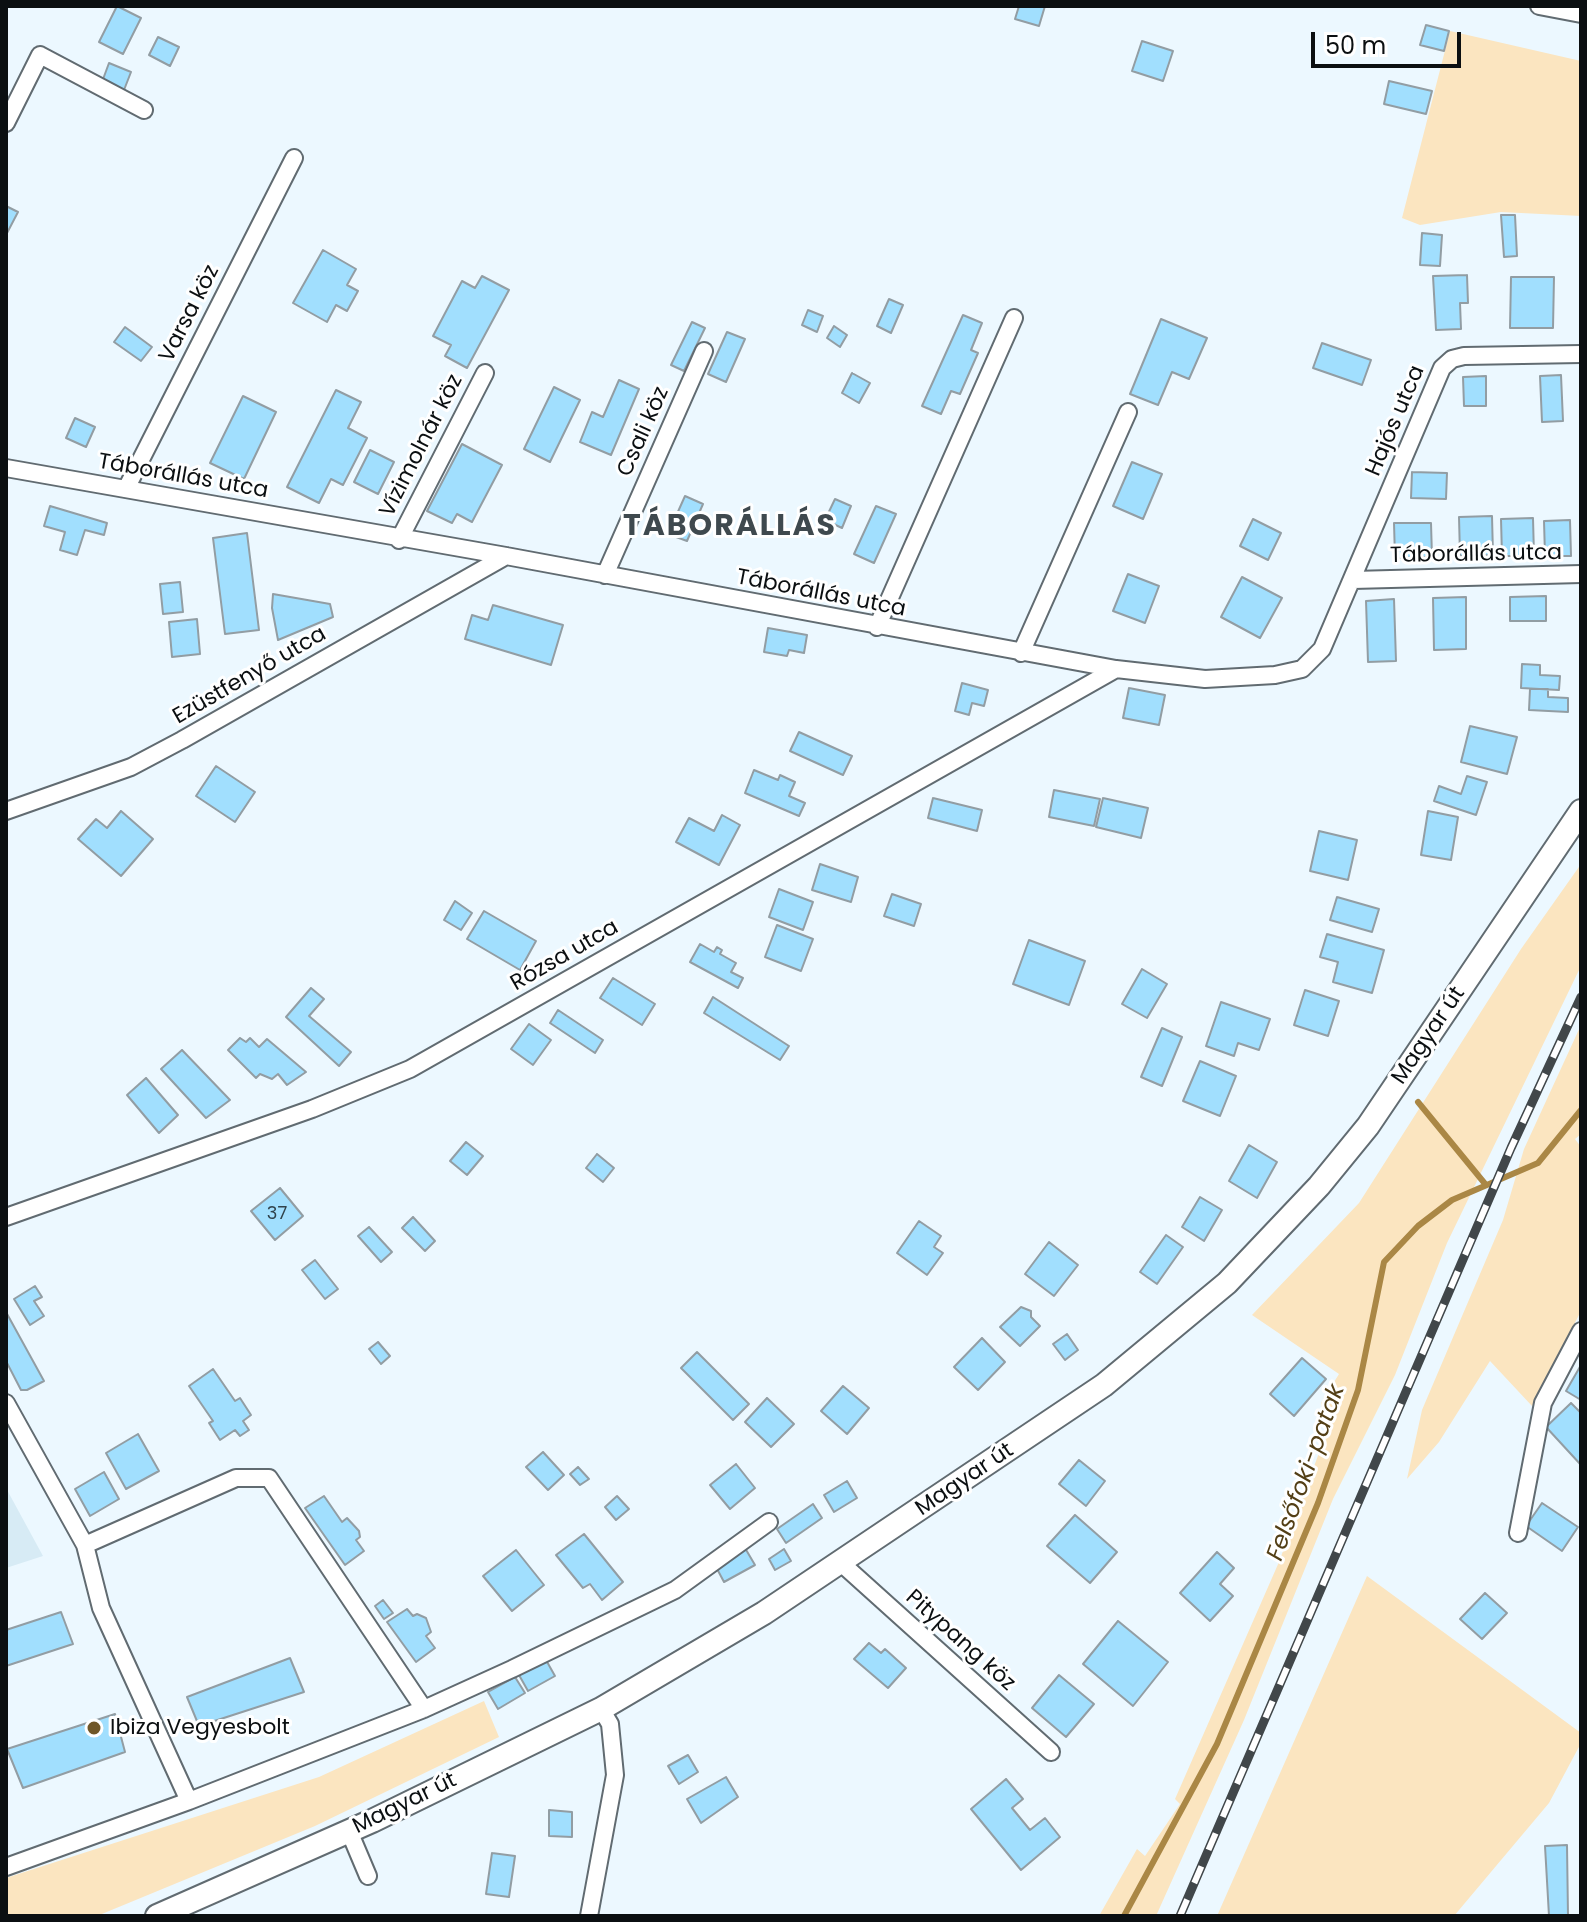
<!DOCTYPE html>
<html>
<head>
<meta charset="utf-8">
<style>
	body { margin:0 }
	#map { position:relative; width:1587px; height:1922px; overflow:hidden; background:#ecf8ff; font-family:Poppins,sans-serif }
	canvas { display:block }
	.frame { position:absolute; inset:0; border:8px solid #0b0f11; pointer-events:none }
	.scale { position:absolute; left:1311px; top:32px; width:150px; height:36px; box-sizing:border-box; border:4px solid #0b0f11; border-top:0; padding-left:10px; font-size:24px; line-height:28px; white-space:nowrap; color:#0b0f11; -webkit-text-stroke:6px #fff; paint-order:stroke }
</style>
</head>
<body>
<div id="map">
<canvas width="1587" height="1922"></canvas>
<div class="frame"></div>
<div class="scale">50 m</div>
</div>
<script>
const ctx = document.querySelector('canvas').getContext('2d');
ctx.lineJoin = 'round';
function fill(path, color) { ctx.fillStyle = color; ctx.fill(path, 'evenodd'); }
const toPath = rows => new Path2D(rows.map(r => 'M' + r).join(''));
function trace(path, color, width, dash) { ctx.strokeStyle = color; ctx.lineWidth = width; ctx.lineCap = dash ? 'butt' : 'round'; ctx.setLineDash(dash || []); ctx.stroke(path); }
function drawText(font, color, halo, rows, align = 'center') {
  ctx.font = font + ' Poppins,sans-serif'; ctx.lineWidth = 6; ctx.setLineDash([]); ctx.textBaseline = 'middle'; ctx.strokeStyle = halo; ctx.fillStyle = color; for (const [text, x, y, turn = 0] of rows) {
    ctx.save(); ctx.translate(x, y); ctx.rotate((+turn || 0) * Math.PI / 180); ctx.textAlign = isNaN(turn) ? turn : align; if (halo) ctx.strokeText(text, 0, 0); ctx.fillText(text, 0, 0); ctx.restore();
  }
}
fill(toPath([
	[6,1488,43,1556,6,1568]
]), '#d7ebf5');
fill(toPath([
	[1450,31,1581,61,1581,216,1501,212,1420,225,1402,218],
	[1581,864,1581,966,1447,1243,1395,1375,1333,1499,1244,1720,1156,1916,1099,1916,1137,1849,1145,1856,1180,1804,1175,1799,1279,1562,1327,1431,1321,1403,1339,1374,1252,1315,1359,1203,1521,949],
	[1581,1025,1581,1134,1575,1139,1581,1147,1581,1311,1532,1406,1490,1361,1439,1442,1407,1479,1422,1410,1503,1220,1524,1149],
	[1367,1576,1581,1733,1581,1743,1549,1803,1454,1916,1217,1916],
	[484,1701,499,1737,315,1826,97,1916,6,1916,6,1878,319,1777]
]), '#fbe5c0');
trace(toPath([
	[1418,1102,1486,1185],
	[1124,1916,1217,1744,1318,1503,1358,1390,1384,1262,1418,1226,1452,1200,1538,1163,1581,1110]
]), '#aa8745', 6);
const building = toPath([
	[117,6,141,18,123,54,99,42,117,6],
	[1019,6,1045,6,1039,26,1015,19,1019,6],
	[1426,25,1449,31,1444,51,1420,45,1426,25],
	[158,37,179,47,170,66,149,55,158,37],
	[1142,41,1173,51,1163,81,1132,71,1142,41],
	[109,63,131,72,124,90,102,82,109,63],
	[1389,81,1432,91,1426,114,1384,104,1389,81],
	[6,206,18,212,6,235,6,206],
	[1501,215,1515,215,1517,256,1504,257,1501,215],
	[1422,233,1442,235,1440,266,1420,265,1422,233],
	[323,250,356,269,347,285,358,291,347,311,336,305,327,322,293,303,323,250],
	[1467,275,1468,303,1460,303,1461,329,1436,330,1433,276,1467,275],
	[482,276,509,290,467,368,445,356,451,345,433,336,462,281,475,288,482,276],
	[1511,277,1554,277,1553,328,1510,328,1511,277],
	[889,299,903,305,891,333,877,326,889,299],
	[808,310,823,316,817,332,802,325,808,310],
	[963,315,982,323,971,350,978,353,960,394,951,391,941,414,922,406,963,315],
	[1161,319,1207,338,1189,379,1172,372,1158,405,1130,394,1161,319],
	[692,322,705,328,684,371,671,365,692,322],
	[834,326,847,335,840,347,827,338,834,326],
	[125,327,152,347,141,361,114,342,125,327],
	[727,332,745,339,726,382,708,374,727,332],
	[1322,343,1371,360,1362,385,1313,368,1322,343],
	[852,373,870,383,859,403,842,393,852,373],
	[1561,375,1563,421,1542,422,1540,376,1561,375],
	[1486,376,1486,406,1464,406,1463,377,1486,376],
	[619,380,639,389,611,455,580,442,592,412,603,417,619,380],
	[554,387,580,400,550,462,524,449,554,387],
	[336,390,361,402,348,428,367,438,343,485,331,479,319,503,287,487,336,390],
	[243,396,276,412,244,479,210,463,243,396],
	[75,418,95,427,86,447,66,438,75,418],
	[462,444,502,465,472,522,457,514,452,523,427,511,462,444],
	[370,450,394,462,378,494,354,482,370,450],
	[1132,462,1162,474,1143,519,1113,506,1132,462],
	[1412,472,1447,473,1446,499,1411,498,1412,472],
	[685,496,703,504,687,541,668,534,685,496],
	[835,499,851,506,842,528,825,520,835,499],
	[50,506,107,523,104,535,85,530,77,555,60,550,65,532,44,526,50,506],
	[876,506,896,514,874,563,854,554,876,506],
	[1492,516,1493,555,1460,556,1459,517,1492,516],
	[1533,518,1534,556,1502,556,1501,519,1533,518],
	[1253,519,1281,533,1268,560,1240,546,1253,519],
	[1570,520,1571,556,1545,556,1544,521,1570,520],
	[1394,523,1431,523,1432,557,1395,558,1394,523],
	[247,533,259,630,225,634,213,538,247,533],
	[1128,574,1159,586,1145,623,1113,611,1128,574],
	[1242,577,1282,598,1260,638,1221,617,1242,577],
	[180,582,183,612,163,614,160,584,180,582],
	[273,594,330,604,333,617,278,640,272,608,273,594],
	[1546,596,1546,621,1510,621,1510,597,1546,596],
	[1466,597,1466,649,1434,650,1433,598,1466,597],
	[1394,599,1396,661,1368,662,1366,601,1394,599],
	[493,605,563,625,551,665,465,639,472,615,488,620,493,605],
	[197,619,200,654,172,657,169,622,197,619],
	[768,628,807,635,804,653,789,650,787,656,764,652,768,628],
	[1522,664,1540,665,1540,675,1560,676,1559,690,1521,688,1522,664],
	[962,683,988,690,984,706,972,703,969,715,955,711,962,683],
	[1129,688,1165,695,1159,725,1123,718,1129,688],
	[1530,689,1548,689,1548,697,1568,698,1568,712,1529,710,1530,689],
	[1470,726,1517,737,1507,774,1461,762,1470,726],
	[799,732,852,756,843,775,790,751,799,732],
	[216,766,255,792,235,822,196,796,216,766],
	[754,770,778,780,780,775,795,782,789,796,805,803,799,816,745,793,754,770],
	[1467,776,1487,782,1476,815,1434,801,1439,786,1461,794,1467,776],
	[1054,790,1100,799,1094,826,1049,817,1054,790],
	[933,798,982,810,977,831,928,818,933,798],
	[1103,798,1148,808,1141,838,1096,827,1103,798],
	[121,811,153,839,121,876,78,839,96,819,107,828,121,811],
	[1428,811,1458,817,1451,860,1421,855,1428,811],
	[722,815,740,825,719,865,676,842,689,818,714,831,722,815],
	[1319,831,1357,840,1348,880,1310,871,1319,831],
	[820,864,858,877,851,902,812,890,820,864],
	[779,889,813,902,803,930,769,917,779,889],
	[892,894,921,904,914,926,884,916,892,894],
	[1337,897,1379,909,1372,932,1330,920,1337,897],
	[455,901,472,913,461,930,444,920,455,901],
	[484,911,536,941,520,970,467,939,484,911],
	[777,925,813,939,801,971,765,957,777,925],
	[1327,934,1384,950,1372,993,1333,982,1338,962,1320,957,1327,934],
	[1029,940,1085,961,1069,1005,1013,984,1029,940],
	[700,944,714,952,717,947,722,950,720,954,736,963,731,972,743,978,738,988,690,962,700,944],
	[1142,969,1167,984,1147,1018,1122,1004,1142,969],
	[613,978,655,1004,642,1025,600,998,613,978],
	[311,988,324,999,309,1016,351,1052,339,1066,286,1017,311,988],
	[1305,990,1339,1001,1328,1036,1294,1025,1305,990],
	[713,997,789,1046,780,1060,704,1013,713,997],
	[1221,1002,1270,1019,1259,1050,1238,1043,1234,1056,1206,1046,1221,1002],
	[558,1010,603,1040,595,1053,550,1023,558,1010],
	[529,1024,551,1040,533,1065,511,1049,529,1024],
	[1162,1028,1182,1037,1162,1086,1141,1077,1162,1028],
	[240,1038,246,1042,250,1038,259,1047,267,1039,306,1072,287,1085,278,1074,272,1079,260,1074,256,1078,228,1050,240,1038],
	[182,1050,230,1100,206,1118,161,1069,182,1050],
	[1200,1061,1236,1076,1220,1116,1183,1101,1200,1061],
	[146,1078,178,1115,159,1133,127,1095,146,1078],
	[466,1142,483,1156,467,1175,450,1161,466,1142],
	[1249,1145,1277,1162,1257,1198,1229,1181,1249,1145],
	[597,1154,614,1168,603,1182,586,1168,597,1154],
	[280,1188,303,1216,275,1240,251,1211,280,1188],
	[1200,1197,1222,1210,1204,1241,1182,1227,1200,1197],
	[413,1217,435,1241,425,1251,402,1228,413,1217],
	[919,1221,941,1236,934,1247,943,1253,927,1275,897,1253,919,1221],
	[369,1227,392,1252,381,1262,358,1236,369,1227],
	[1166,1235,1183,1247,1157,1284,1140,1272,1166,1235],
	[1049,1242,1078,1265,1054,1296,1025,1274,1049,1242],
	[315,1260,338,1289,325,1299,302,1270,315,1260],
	[35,1286,42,1297,34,1301,44,1316,30,1325,14,1299,35,1286],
	[1021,1307,1031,1311,1031,1317,1040,1326,1020,1346,1000,1327,1021,1307],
	[6,1312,44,1381,27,1390,21,1390,6,1361,6,1312],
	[1067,1334,1078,1350,1065,1360,1053,1344,1067,1334],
	[982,1338,1005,1362,978,1390,954,1367,982,1338],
	[378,1342,390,1356,381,1364,369,1349,378,1342],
	[697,1352,749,1404,733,1420,681,1368,697,1352],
	[1302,1358,1326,1379,1294,1416,1270,1394,1302,1358],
	[1581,1365,1581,1400,1566,1391,1581,1365],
	[213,1369,235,1401,240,1398,251,1415,243,1421,249,1430,240,1436,235,1430,220,1440,209,1423,213,1421,189,1386,213,1369],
	[843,1386,869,1408,847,1434,821,1411,843,1386],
	[767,1398,794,1424,771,1447,745,1422,767,1398],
	[1571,1403,1581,1413,1581,1465,1546,1427,1571,1403],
	[138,1434,159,1471,126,1489,106,1453,138,1434],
	[543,1452,564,1475,548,1490,526,1467,543,1452],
	[1079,1460,1105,1481,1086,1506,1059,1484,1079,1460],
	[736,1464,755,1488,730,1509,710,1485,736,1464],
	[578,1467,589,1479,580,1485,570,1474,578,1467],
	[104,1472,119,1499,90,1516,75,1489,104,1472],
	[847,1481,857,1498,834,1512,824,1495,847,1481],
	[324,1496,342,1522,347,1518,359,1531,360,1537,356,1540,364,1551,345,1565,305,1508,324,1496],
	[617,1496,629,1509,616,1520,605,1507,617,1496],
	[1542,1503,1578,1527,1562,1551,1526,1526,1542,1503],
	[813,1504,822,1518,786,1543,777,1529,813,1504],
	[1075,1515,1117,1552,1090,1583,1047,1546,1075,1515],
	[584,1534,623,1582,602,1600,590,1584,583,1588,556,1555,584,1534],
	[745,1548,755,1565,724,1582,715,1565,745,1548],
	[784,1549,791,1561,775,1570,769,1559,784,1549],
	[516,1550,544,1585,512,1611,483,1576,516,1550],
	[1217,1552,1234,1568,1220,1584,1233,1596,1210,1621,1180,1593,1217,1552],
	[1485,1593,1507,1613,1482,1639,1460,1619,1485,1593],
	[383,1600,393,1613,384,1619,375,1606,383,1600],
	[407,1609,413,1616,417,1614,426,1618,431,1632,426,1636,435,1648,416,1662,387,1622,407,1609],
	[61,1612,73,1644,6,1666,6,1630,61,1612],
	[1118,1621,1168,1662,1133,1706,1083,1664,1118,1621],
	[869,1643,881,1653,885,1649,906,1668,888,1688,854,1659,869,1643],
	[290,1658,304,1692,199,1726,187,1697,290,1658],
	[546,1660,555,1676,528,1691,519,1675,546,1660],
	[1059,1675,1094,1704,1066,1737,1032,1708,1059,1675],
	[515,1677,525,1693,498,1709,488,1692,515,1677],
	[115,1714,125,1752,23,1788,7,1749,115,1714],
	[688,1755,698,1772,679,1784,668,1766,688,1755],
	[726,1777,738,1797,701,1823,687,1799,726,1777],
	[1006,1779,1023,1799,1012,1808,1030,1830,1045,1818,1060,1837,1021,1870,971,1809,1006,1779],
	[549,1810,572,1812,572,1837,549,1836,549,1810],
	[1567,1845,1568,1916,1549,1916,1545,1846,1567,1845],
	[492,1853,515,1856,509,1897,486,1894,492,1853]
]);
fill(building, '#a1dffe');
trace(building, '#929da3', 2);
const street = toPath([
	[1539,6,1581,14],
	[6,123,40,55,144,110],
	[6,468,506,556,1116,669,1205,679,1275,675,1302,669,1322,649,1442,368,1452,359,1464,356,1581,354],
	[126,489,294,158],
	[399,540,485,373],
	[605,575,704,351],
	[1353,580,1581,574],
	[877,627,1014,318],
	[1021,653,1128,412],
	[6,811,131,767,182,740,506,556],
	[6,1217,312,1109,410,1069,1116,669],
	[6,1403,85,1545,101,1608,189,1801],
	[1518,1533,1543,1403,1581,1331],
	[85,1545,236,1478,269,1478,424,1709],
	[840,1562,1051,1752],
	[349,1831,368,1876],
	[6,1867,189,1801,424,1709,512,1669,675,1590,769,1522],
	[589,1916,615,1775,610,1724,601,1709]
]);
const secondary = toPath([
	[157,1916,372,1821,601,1709,764,1613,1104,1385,1227,1283,1319,1186,1368,1126,1581,811]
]);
trace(street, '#616b71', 20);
trace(secondary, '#616b71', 26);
trace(street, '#fff', 16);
trace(secondary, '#fff', 22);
const rail = toPath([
	[1180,1916,1511,1148,1581,997]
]);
trace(rail, '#41474a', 9);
trace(rail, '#fff', 6, [18]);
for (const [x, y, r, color] of [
	[94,1728,8,"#705728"]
]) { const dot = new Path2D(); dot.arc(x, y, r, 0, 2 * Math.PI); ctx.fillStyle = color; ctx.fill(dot); trace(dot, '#fff', 3); }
drawText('18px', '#30434c', null, [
	["37",277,1214]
]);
drawText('22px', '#0b0f11', '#fff', [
	["Varsa köz",190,314,-63],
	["Hajós utca",1396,421,-67],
	["Csali köz",644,432,-66],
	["Vízimolnár köz",422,446,-63],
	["Táborállás utca",183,477,10],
	["Táborállás utca",1476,555,-1],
	["Táborállás utca",821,594,11],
	["Ezüstfenyő utca",250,676,-30],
	["Rózsa utca",565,956,-30],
	["Magyar út",1429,1036,-56],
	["Magyar út",965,1480,-34],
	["Pitypang köz",960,1641,42],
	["Magyar út",405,1804,-26]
]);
drawText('22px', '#0b0f11', '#fff', [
	["Ibiza Vegyesbolt",110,1728]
], 'left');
drawText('italic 24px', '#533f16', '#fff', [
	["Felsőfoki-patak",1307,1473,-70]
]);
ctx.letterSpacing = '2px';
drawText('bold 30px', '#3f494e', '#fff', [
	["TÁBORÁLLÁS",730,527]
]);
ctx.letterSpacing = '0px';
</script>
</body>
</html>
